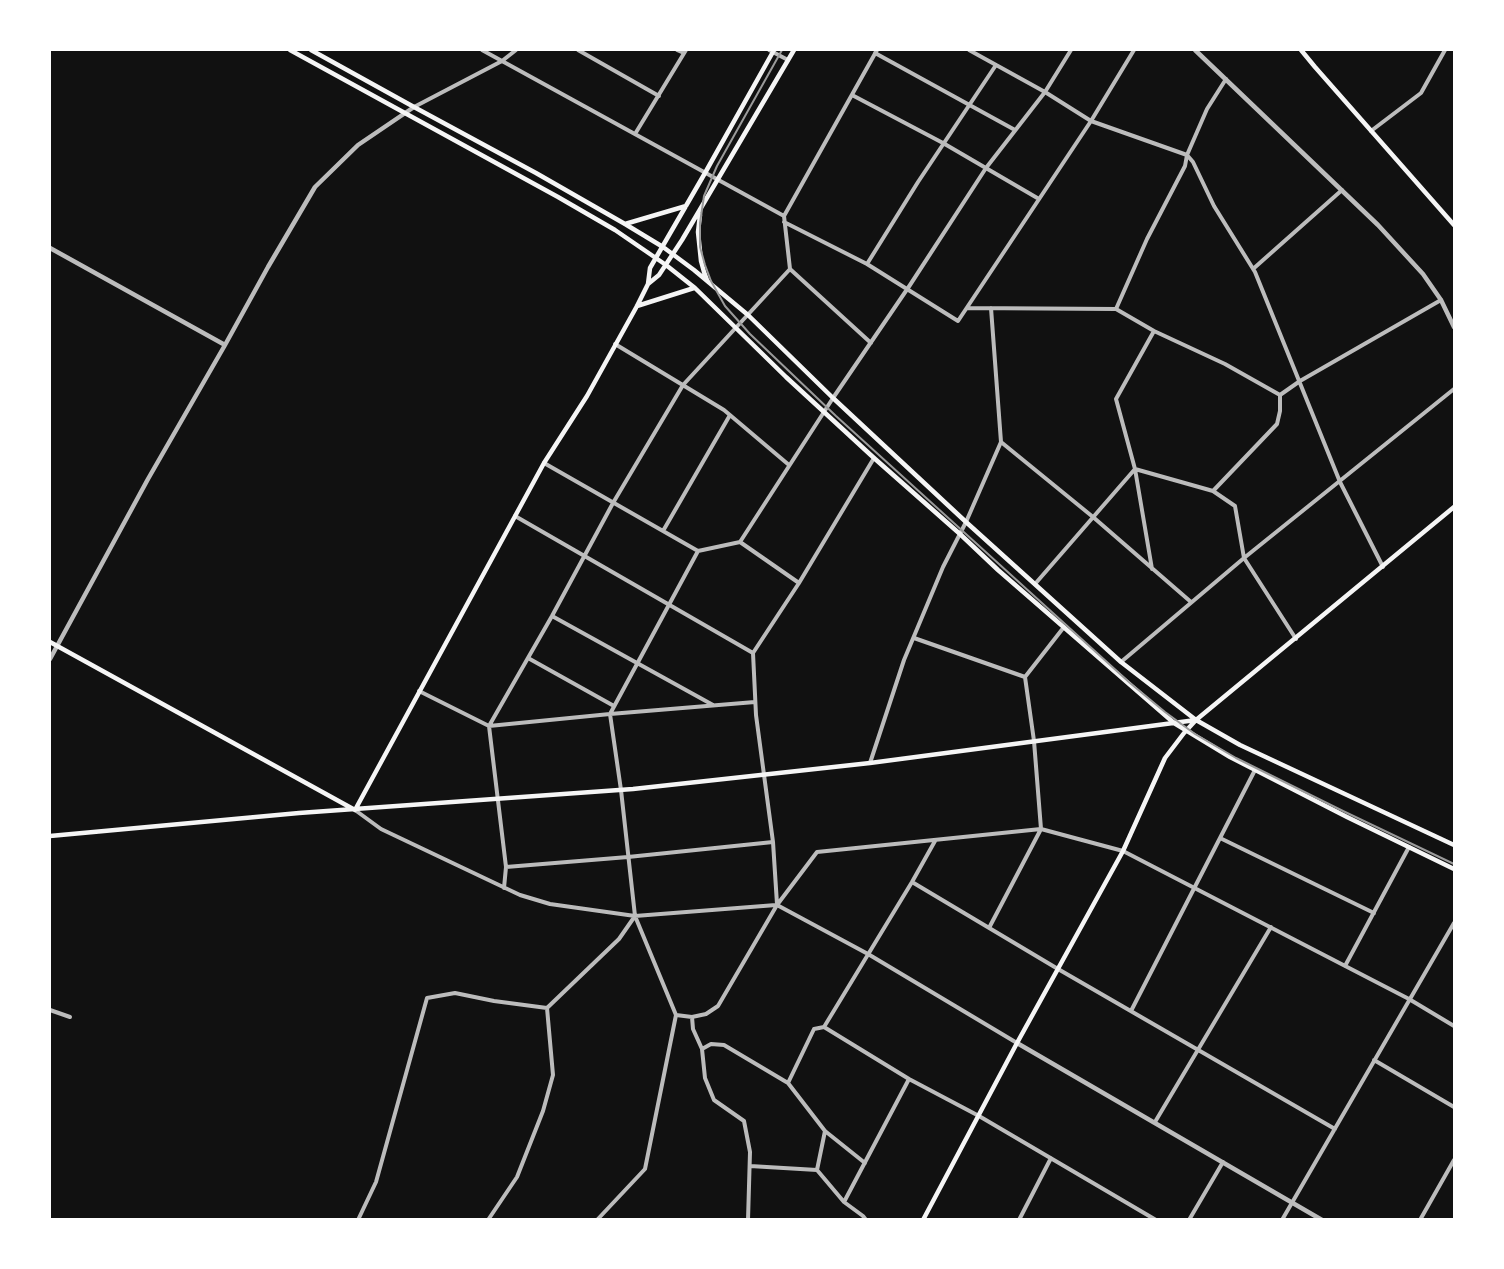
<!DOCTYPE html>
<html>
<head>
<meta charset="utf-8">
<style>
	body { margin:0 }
	#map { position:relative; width:1504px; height:1269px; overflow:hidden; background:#111; font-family:"DejaVu Sans",sans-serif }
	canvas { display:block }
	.frame { position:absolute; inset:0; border:51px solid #fff; pointer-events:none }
</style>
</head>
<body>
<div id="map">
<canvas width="1504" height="1269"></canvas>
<div class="frame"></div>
</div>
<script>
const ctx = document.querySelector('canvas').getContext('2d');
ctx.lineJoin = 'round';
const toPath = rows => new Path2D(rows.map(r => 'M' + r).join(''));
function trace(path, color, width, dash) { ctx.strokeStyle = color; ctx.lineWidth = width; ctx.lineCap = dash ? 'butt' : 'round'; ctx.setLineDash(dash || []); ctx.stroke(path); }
trace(toPath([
	[482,50,784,216,790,269,871,343],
	[578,50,659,96],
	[677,50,684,53],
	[769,50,788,60],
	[969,50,1045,92,1091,121,1187,155,1193,162,1214,206,1255,272,1340,482,1383,567],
	[875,53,1015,130],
	[852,95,943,143,1039,199],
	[414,107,502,61,516,50],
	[1371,131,1421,93,1445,50],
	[635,134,686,50],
	[784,216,877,50],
	[784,222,867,264,958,321,1091,121,1134,50],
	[867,264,918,182,996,65],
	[1253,269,1342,190],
	[967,308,1116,309,1154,331,1225,364,1280,395],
	[1116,309,1147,239,1185,166,1187,155,1207,109,1226,79],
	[615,344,724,410,789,465],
	[1280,395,1300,381,1441,300],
	[1001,442,1093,517,1191,602],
	[544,463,698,551],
	[1135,469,1213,491,1235,506,1244,558,1296,639],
	[1213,491,1277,424,1280,411,1280,395],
	[515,516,753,653],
	[663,531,730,415],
	[740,542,799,583],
	[1152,569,1135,469,1116,399,1154,331],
	[1035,584,1135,469],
	[552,616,713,705],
	[914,638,1025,677],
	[528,658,614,706],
	[1121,662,1244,558,1454,389],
	[1025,677,1064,627],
	[419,691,489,726,610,714,755,702],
	[870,763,904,660,943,567,966,522,1001,442,991,308],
	[355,810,381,829,520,895,550,904,635,916,776,905],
	[1220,838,1374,913],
	[506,867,628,857,773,842],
	[912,882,1058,969,1335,1129],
	[504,888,506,867,489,726,552,616,613,503,683,385,790,269],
	[777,904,773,842,756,715,753,653,799,583,874,458],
	[777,905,868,954,1017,1043],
	[989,928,1041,829,1034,741,1025,677],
	[1345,966,1409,847],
	[50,1010,70,1017],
	[1131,1011,1255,770],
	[676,1015,692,1017,706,1014,718,1006,777,905,817,852,1041,829,1123,851,1409,999,1454,1026],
	[692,1017,693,1029,702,1049,705,1078,714,1100,744,1121,750,1152,748,1220],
	[824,1027,909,1079,979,1116,1156,1220],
	[702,1049,711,1044,724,1045,788,1083,825,1131,865,1163],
	[1374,1060,1454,1107],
	[788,1083,814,1029,824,1027,912,882,935,841],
	[1155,1122,1271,927],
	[750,1166,817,1170,844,1202,863,1216,866,1220],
	[817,1170,825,1131],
	[844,1202,909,1079],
	[358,1220,376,1182,427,998,455,993,494,1001,547,1008,619,939,635,916,621,790,610,714,698,551,740,542,833,398,910,285,986,168,1045,92,1071,50],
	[488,1220,517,1177,543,1111,553,1075,547,1008],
	[597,1220,645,1169,676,1015,635,916],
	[1019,1220,1051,1158],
	[1189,1220,1223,1162],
	[1282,1220,1454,923],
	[1420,1220,1454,1160]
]), '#bcbcbc', 4);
trace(toPath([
	[1195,50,1378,225,1423,274,1441,300,1454,327],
	[50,248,225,345],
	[50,659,148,479,225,345,268,267,315,187,358,145,414,107],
	[1017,1043,1322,1220]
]), '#bcbcbc', 4.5);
trace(toPath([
	[290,50,558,197,615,230,666,265,695,288,786,377,874,458,960,534,998,570,1174,723,1230,757,1347,817,1454,869],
	[311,50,414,107,536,173,625,224,663,247,694,270,748,315,833,398,966,522,1121,662,1196,720,1240,745,1454,845],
	[1301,50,1315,67,1454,225],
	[700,215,698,232,701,261,704,272,707,280],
	[625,224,686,206],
	[648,284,659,275,682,240,794,50],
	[637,306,694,288],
	[50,642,355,810],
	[355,810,544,463,587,396,637,306,648,284,650,268,705,173,774,50],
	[50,836,299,813,633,789,870,763,1196,720],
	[923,1220,1017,1043,1123,851,1165,758,1184,733,1196,720,1454,507]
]), '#f5f5f5', 4.5);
trace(toPath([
	[782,50,717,166,704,196,700,223,700,247,705,265,711,281,725,306,750,334,836,416,1130,683,1165,712,1195,734,1236,758,1343,811,1454,864]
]), '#9a9a9a', 2);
</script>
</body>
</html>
